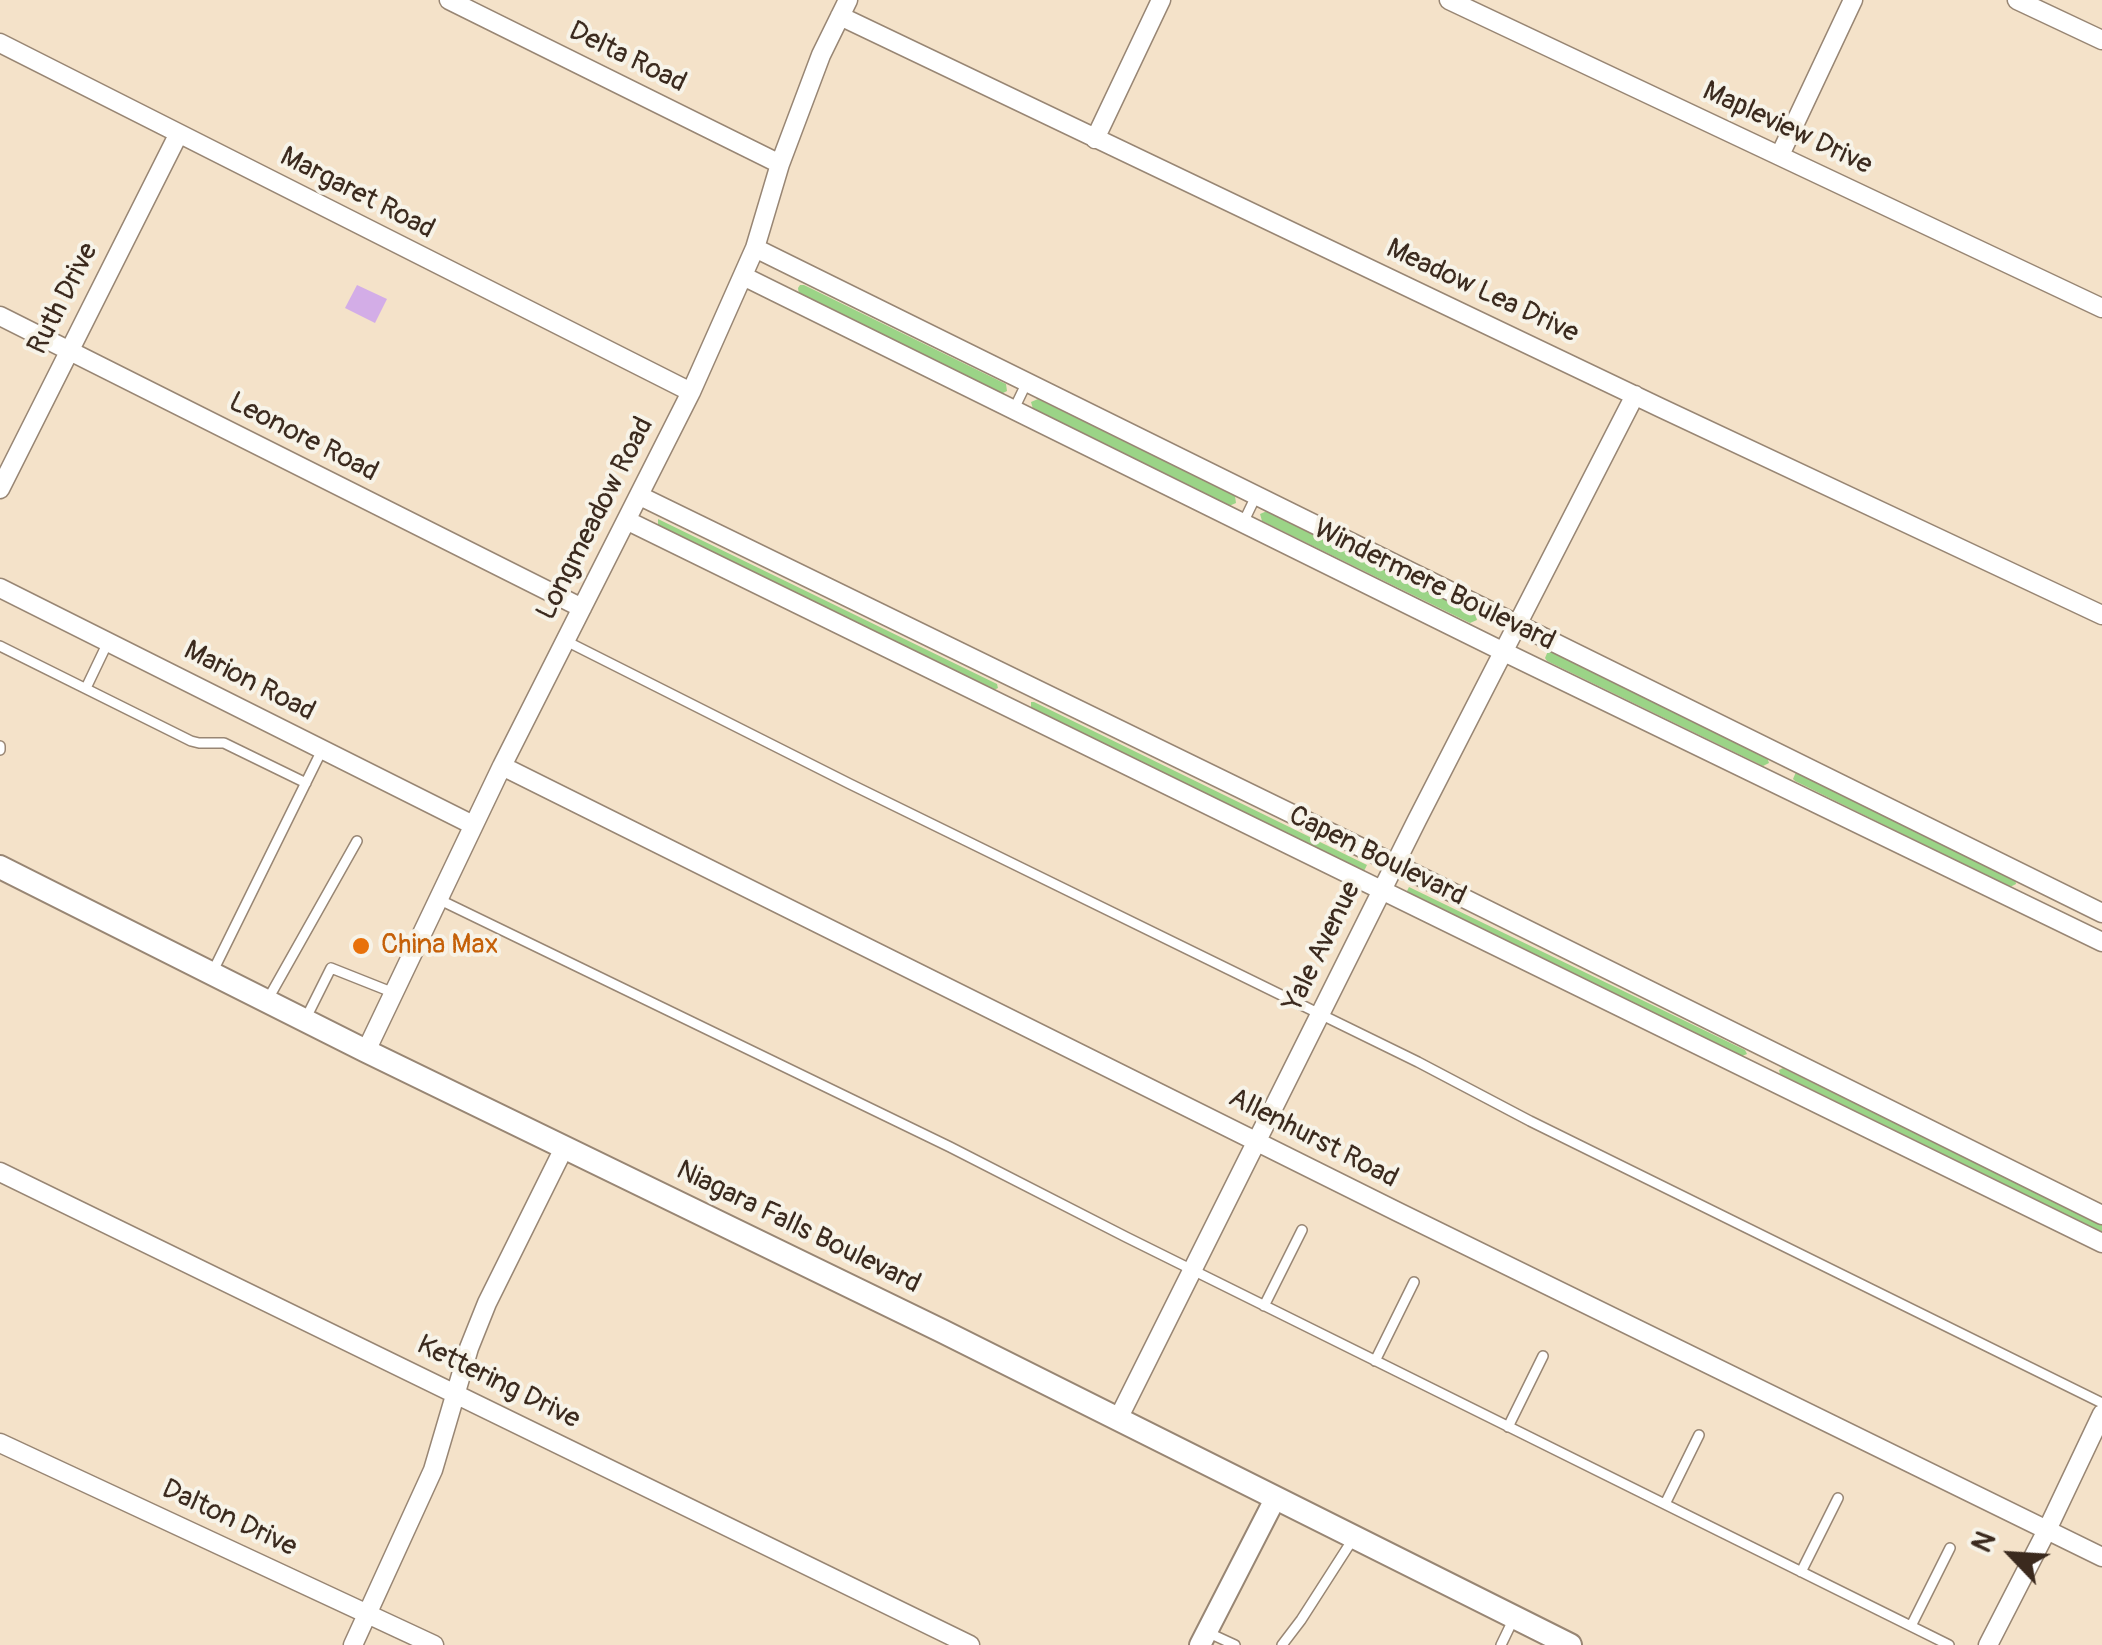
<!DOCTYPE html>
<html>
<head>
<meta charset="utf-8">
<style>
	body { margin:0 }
	#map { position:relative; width:2102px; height:1645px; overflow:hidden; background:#f4e2c9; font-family:Pangolin,sans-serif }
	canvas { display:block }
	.north { position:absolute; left:1962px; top:1505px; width:100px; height:100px; -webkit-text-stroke:8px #f7f3e8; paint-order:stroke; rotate:295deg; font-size:28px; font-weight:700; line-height:40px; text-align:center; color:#3b2a1e }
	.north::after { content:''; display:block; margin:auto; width:35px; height:45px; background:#3b2a1e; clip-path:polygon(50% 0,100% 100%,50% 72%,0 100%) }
</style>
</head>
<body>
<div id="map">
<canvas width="2102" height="1645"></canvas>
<div class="north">N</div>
</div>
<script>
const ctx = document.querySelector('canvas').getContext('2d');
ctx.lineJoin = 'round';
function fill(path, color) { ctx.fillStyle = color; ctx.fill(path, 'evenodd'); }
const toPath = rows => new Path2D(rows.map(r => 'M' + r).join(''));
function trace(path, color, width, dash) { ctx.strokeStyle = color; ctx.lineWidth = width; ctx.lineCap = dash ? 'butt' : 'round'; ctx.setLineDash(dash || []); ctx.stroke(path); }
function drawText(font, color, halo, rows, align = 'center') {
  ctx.font = font + ' Pangolin,sans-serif'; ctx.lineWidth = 8; ctx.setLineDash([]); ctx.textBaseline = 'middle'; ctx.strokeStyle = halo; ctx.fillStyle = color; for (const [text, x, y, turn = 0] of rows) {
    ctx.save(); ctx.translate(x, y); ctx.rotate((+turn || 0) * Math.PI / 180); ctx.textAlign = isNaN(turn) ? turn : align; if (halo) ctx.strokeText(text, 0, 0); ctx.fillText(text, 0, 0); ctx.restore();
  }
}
fill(toPath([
	[800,285,804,285,1006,384,1007,391,1001,394,799,295,798,288],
	[1038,399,1235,496,1236,503,1229,506,1033,409,1031,402],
	[1267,511,1475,613,1477,620,1470,623,1262,521,1260,514],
	[658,519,997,684,998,688,994,690,658,526],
	[1548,651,1552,651,1767,757,1769,763,1763,766,1547,661,1545,658],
	[1031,702,1034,702,1367,865,1364,871,1031,708],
	[1796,772,1800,772,2015,878,2016,884,2010,887,1795,781,1793,779],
	[1409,887,1745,1050,1747,1054,1742,1056,1409,893,1407,891],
	[1783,1068,2102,1225,2102,1232,1780,1074,1779,1070]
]), '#9bd487');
fill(toPath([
	[357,285,387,299,375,323,345,308]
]), '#d3ade7');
const service = toPath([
	[1014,409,1027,382],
	[1243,523,1256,496],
	[566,641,850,784,1418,1062,1530,1121,2102,1403],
	[0,646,191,741,199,743,224,743,306,783],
	[86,688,108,642],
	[0,746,0,750],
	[438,899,950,1147,1126,1237,1949,1645],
	[213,971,322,750],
	[268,999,357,841],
	[306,1018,331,968,394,993],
	[1264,1306,1302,1230],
	[1375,1361,1414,1282],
	[1508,1427,1543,1356],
	[1665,1504,1699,1435],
	[1801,1572,1838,1498],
	[1911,1626,1950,1548],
	[1209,1633,1235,1645],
	[1282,1645,1301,1620,1353,1539],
	[1501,1645,1513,1620]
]);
const minor = toPath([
	[449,0,780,164],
	[1449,0,2102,308],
	[2017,0,2102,40],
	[840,16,1661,408,2102,615],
	[0,43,691,392],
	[1095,139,1161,0],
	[1780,155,1853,0],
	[755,248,2102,913],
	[743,276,1504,652,2102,942],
	[0,316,582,608],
	[0,489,178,135],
	[640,496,1395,864,2102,1215],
	[628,521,2102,1243],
	[0,588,473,825],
	[502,766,1398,1212,2102,1557],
	[366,1051,502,766,691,392,755,248,780,164,821,55,848,0],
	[0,1172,970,1645],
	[1118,1419,1417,820,1635,395],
	[0,1443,434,1645],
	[353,1645,433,1470,469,1348,487,1303,564,1148],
	[1988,1645,2047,1530,2102,1414]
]);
const tertiary = toPath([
	[1200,1645,1275,1499]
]);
const secondary = toPath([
	[0,867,366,1051,942,1331,1570,1645]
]);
trace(service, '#988674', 12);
trace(minor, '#988674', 21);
trace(tertiary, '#988674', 24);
trace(secondary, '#988674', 26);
trace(service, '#fff', 9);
trace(minor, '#fff', 18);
trace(tertiary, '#fff', 20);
trace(secondary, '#fff', 22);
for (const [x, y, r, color] of [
	[361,946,10,"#e8710a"]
]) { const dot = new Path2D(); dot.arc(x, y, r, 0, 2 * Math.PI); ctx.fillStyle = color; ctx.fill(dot); trace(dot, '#f7f3e8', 4); }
drawText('28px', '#3b2a1e', '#f7f3e8', [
	["Delta Road",627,58,26],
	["Mapleview Drive",1787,129,25],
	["Margaret Road",357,194,27],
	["Meadow Lea Drive",1482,292,25],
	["Ruth Drive",64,299,-63],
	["Leonore Road",303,438,27],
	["Longmeadow Road",596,519,-63],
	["Windermere Boulevard",1434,586,26],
	["Marion Road",249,682,27],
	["Capen Boulevard",1377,857,26],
	["Yale Avenue",1323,947,-64],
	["Allenhurst Road",1313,1139,27],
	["Niagara Falls Boulevard",798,1228,26],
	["Kettering Drive",498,1383,26],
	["Dalton Drive",229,1519,25]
]);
drawText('28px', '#c56008', '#f7f3e8', [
	["China Max",381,946]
], 'left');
</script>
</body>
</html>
